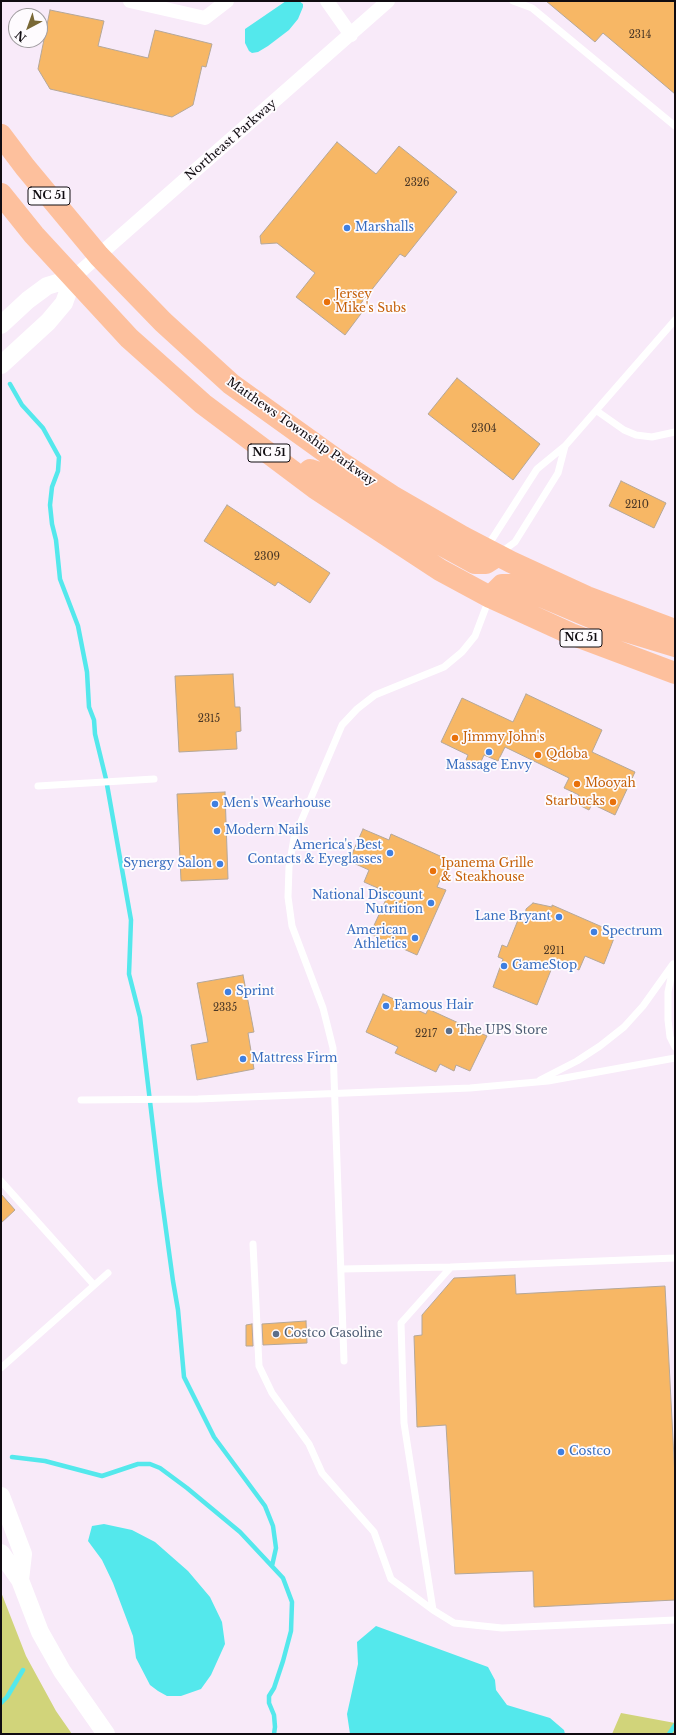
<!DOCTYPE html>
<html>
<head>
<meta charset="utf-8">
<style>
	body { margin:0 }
	#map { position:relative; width:676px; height:1735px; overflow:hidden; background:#f8eaf9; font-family:"Libre Baskerville",serif }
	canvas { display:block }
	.frame { position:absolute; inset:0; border:2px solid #100c11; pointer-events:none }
	.north { position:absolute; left:8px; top:8px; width:40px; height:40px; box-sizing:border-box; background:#fefbfe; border:1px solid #9f9b9f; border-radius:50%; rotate:221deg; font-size:11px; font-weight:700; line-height:16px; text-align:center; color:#100c11 }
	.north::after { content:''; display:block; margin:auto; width:14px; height:18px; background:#796836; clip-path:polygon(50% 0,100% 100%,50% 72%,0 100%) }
</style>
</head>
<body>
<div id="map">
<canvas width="676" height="1735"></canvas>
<div class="frame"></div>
<div class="north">N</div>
</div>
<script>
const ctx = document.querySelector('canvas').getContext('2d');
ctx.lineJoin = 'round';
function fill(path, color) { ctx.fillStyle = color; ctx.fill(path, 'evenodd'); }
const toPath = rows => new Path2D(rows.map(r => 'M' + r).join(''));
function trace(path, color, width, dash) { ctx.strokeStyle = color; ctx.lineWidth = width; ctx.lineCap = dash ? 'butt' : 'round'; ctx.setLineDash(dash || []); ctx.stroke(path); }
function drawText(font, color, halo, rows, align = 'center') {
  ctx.font = font + ' "Libre Baskerville",serif'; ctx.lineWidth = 3.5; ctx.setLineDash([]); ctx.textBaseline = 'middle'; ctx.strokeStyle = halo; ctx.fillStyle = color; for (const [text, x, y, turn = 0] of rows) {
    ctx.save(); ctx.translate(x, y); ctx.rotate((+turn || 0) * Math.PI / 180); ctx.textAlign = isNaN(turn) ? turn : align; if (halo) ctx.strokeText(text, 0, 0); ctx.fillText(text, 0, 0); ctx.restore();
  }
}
fill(toPath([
	[1,1592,26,1656,56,1711,72,1734,1,1734],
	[621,1713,675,1723,675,1734,612,1734]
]), '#d1d47a');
fill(toPath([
	[286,1,299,1,303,4,303,7,298,19,289,30,268,46,258,52,252,53,249,51,245,43,245,29],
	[104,1524,132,1530,155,1542,188,1571,210,1597,222,1622,225,1644,211,1675,201,1689,181,1696,167,1696,158,1691,150,1685,136,1658,133,1636,113,1583,102,1560,88,1541,92,1526],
	[376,1626,488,1667,495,1680,496,1690,507,1705,550,1718,564,1730,565,1734,350,1734,347,1714,358,1664,357,1642]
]), '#54e8ec');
trace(toPath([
	[10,384,22,405,43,428,59,457,58,471,52,487,50,505,52,524,56,540,60,579,78,626,87,672,89,707,94,720,95,734,106,779,131,920,129,974,140,1017,160,1186,173,1281,178,1310,184,1377,214,1437,265,1506,273,1526,276,1548,272,1566],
	[12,1457,45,1461,102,1476,138,1464,150,1464,160,1468,187,1488,240,1532,283,1578,292,1602,291,1631,283,1661,274,1688,269,1696,269,1703,274,1715,275,1727,274,1734],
	[1,1703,7,1697,23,1670],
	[669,1734,675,1725]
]), '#54e8ec', 4.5);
const building = toPath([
	[546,1,675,1,675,94,603,33,595,42,546,1],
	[50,10,104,21,98,46,148,58,155,30,212,44,206,67,202,66,193,105,172,117,50,89,38,69,50,10],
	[337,142,376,174,399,146,457,192,405,257,400,254,358,307,363,311,345,335,296,297,315,273,277,243,261,244,260,236,337,142],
	[457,378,540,444,513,480,428,414,457,378],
	[621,481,666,503,654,528,609,506,621,481],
	[227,505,330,573,310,603,278,582,275,586,204,541,227,505],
	[233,674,235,707,240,707,241,731,236,732,237,749,179,752,175,676,233,674],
	[526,694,602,730,592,752,635,772,615,815,592,804,589,810,575,803,579,795,564,788,569,778,505,747,498,761,484,755,479,766,466,760,468,755,441,742,462,698,513,722,526,694],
	[225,792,228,879,181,881,177,794,225,792],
	[363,829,389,840,391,834,449,860,437,887,446,890,417,955,370,934,389,893,364,882,369,870,349,861,363,829],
	[533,903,552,907,552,905,616,933,604,964,585,956,579,970,555,960,537,1005,493,987,503,959,498,957,502,945,507,947,518,920,525,923,526,909,533,903],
	[243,975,254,1032,248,1033,254,1069,197,1080,191,1045,208,1042,197,983,243,975],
	[383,994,426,1014,428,1009,487,1036,470,1071,456,1065,454,1071,440,1064,436,1072,395,1053,398,1047,366,1032,383,994],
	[1,1194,15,1210,1,1223,1,1194],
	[515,1275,516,1294,665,1286,675,1477,675,1600,534,1607,533,1571,455,1574,446,1425,417,1427,414,1336,422,1335,422,1315,454,1278,515,1275],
	[306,1321,307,1343,263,1345,262,1324,306,1321],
	[252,1324,253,1346,246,1346,246,1325,252,1324]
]);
fill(building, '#f7b765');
trace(building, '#b4a799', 1);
trace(toPath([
	[513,1,532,8,675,126],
	[597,411,624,430,636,435,652,437,675,432],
	[487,547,537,469,565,446,675,320],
	[500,553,515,542,558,473,565,446],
	[38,786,154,779],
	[673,968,668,992,668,1020,670,1037,675,1047],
	[540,1080,577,1061,600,1046,624,1027,643,1006,673,964],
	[81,1100,198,1099,470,1088,548,1081,675,1058],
	[1,1181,94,1285],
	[253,1244,259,1366,272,1393,309,1444,322,1473,374,1532,391,1579,433,1610],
	[675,1258,451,1267,401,1323,404,1423,433,1610,454,1623,502,1628,675,1620],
	[341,1269,451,1267],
	[344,1361,333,1048,323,1008,292,926,288,897,289,867,294,838,342,725,357,709,375,695,444,667,462,652,475,636,489,599],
	[1,1368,108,1273]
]), '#fff', 7);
trace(toPath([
	[130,1,205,18,227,1],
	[327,1,351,35],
	[73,278,388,1]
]), '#fff', 14);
trace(toPath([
	[1,325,28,300,47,286,73,278],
	[1,365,48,322,64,303,73,278],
	[1,1496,23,1554,20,1580],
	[1,1553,20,1580,40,1632,62,1671,106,1734]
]), '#fff', 18);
trace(toPath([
	[1,135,25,167,99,256,163,322,231,384,334,458,392,496,463,537,511,562,587,597,675,630],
	[1,194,34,235,129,338,203,404,315,488,440,570,490,597,571,634,675,673],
	[310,470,319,473,369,505,475,563,486,563,497,556],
	[490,597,502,585,515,585,619,629,675,646]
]), '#fdc09d', 22);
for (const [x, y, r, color] of [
	[347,228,4,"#3f7fe0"],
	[327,302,4,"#e8710a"],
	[455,738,4,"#e8710a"],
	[489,752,4,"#3f7fe0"],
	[538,755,4,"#e8710a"],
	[577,784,4,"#e8710a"],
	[613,802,4,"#e8710a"],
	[215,804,4,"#3f7fe0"],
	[217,831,4,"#3f7fe0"],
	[390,853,4,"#3f7fe0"],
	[220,864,4,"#3f7fe0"],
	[433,871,4,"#e8710a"],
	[431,903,4,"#3f7fe0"],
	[559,917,4,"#3f7fe0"],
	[594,932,4,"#3f7fe0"],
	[415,938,4,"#3f7fe0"],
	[504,966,4,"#3f7fe0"],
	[228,992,4,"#3f7fe0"],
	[386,1006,4,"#3f7fe0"],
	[449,1031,4,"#5c6f8a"],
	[243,1059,4,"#3f7fe0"],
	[276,1334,4,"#5c6f8a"],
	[561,1452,4,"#3f7fe0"]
]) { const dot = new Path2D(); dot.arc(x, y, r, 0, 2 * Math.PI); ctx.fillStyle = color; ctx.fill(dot); trace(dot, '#fefbfe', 1.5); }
drawText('10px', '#4a3726', null, [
	["2314",640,35],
	["2326",417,183],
	["2304",484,429],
	["2210",637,505],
	["2309",267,557],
	["2315",209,719],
	["2211",554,951],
	["2335",225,1008],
	["2217",426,1034]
]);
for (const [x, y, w] of [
	[49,196,42],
	[269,453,42],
	[581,638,42]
]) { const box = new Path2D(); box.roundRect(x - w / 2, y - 9, w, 18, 3); ctx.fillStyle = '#fefbfe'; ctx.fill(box); trace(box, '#100c11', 1); }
drawText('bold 11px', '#100c11', null, [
	["NC 51",49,196],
	["NC 51",269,453],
	["NC 51",581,638]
]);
drawText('12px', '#100c11', '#fefbfe', [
	["Northeast Parkway",231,140,-41],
	["Matthews Township Parkway",301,432,35]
]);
drawText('12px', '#366cbe', '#fefbfe', [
	["Marshalls",355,228],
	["Massage Envy",489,766,"center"],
	["Men's Wearhouse",223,804],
	["Modern Nails",225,831],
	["America's Best",382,846,"right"],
	["Contacts & Eyeglasses",382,860,"right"],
	["Synergy Salon",212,864,"right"],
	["National Discount",423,896,"right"],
	["Nutrition",423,910,"right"],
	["Lane Bryant",551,917,"right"],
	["American",407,931,"right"],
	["Athletics",407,945,"right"],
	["Spectrum",602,932],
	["GameStop",512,966],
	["Sprint",236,992],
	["Famous Hair",394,1006],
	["Mattress Firm",251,1059],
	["Costco",569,1452]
], 'left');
drawText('12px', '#c56008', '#fefbfe', [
	["Jersey",335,295],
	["Mike's Subs",335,309],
	["Jimmy John's",463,738],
	["Qdoba",546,755],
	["Mooyah",585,784],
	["Starbucks",605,802,"right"],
	["Ipanema Grille",441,864],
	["& Steakhouse",441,878]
], 'left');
drawText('12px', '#4e5e75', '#fefbfe', [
	["The UPS Store",457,1031],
	["Costco Gasoline",284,1334]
], 'left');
</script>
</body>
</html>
